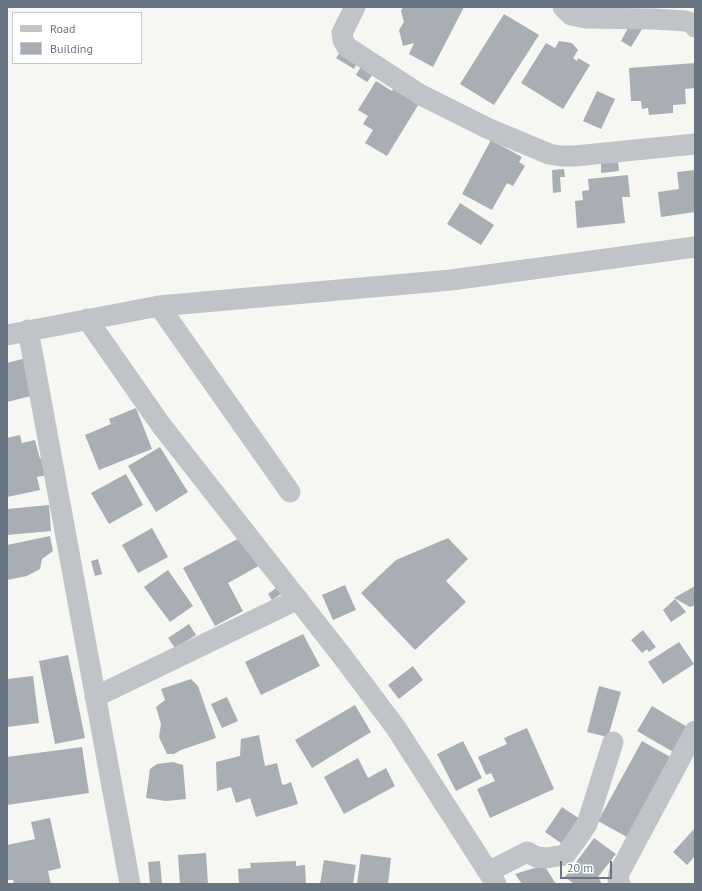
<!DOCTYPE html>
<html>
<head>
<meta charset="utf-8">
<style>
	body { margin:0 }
	#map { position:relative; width:702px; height:891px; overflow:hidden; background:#f6f6f3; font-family:"PT Sans",sans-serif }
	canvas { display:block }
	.frame { position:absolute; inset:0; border:8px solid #687582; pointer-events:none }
	.legend { position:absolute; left:12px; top:12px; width:130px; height:52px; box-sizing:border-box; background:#fff; border:1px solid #c3c8cd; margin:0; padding:5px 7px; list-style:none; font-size:12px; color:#687582 }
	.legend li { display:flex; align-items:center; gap:8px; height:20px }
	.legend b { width:20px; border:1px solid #c3c8cd }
	.scale { position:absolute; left:560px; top:861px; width:52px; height:18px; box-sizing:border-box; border:2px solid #687582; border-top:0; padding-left:5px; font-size:12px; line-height:14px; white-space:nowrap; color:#687582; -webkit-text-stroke:3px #fff; paint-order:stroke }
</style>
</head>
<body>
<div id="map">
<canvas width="702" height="891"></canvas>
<div class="frame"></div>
<ul class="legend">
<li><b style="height:5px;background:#c0c3c7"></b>Road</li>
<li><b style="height:11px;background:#a8aeb4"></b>Building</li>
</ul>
<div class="scale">20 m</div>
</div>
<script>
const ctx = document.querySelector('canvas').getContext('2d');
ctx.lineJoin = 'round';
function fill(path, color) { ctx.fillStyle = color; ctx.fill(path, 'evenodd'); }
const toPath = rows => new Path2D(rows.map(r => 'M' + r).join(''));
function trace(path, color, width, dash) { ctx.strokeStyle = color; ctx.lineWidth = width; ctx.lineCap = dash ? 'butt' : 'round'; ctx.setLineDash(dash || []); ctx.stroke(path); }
fill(toPath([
	[403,7,464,7,433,67,409,54,414,43,403,46,399,30,404,22,401,11],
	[504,14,539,35,494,105,460,84],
	[628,28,642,29,631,47,621,41],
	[559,41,572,43,578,50,573,58,577,61,578,58,590,65,563,109,521,83,546,43,555,48],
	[341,51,358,61,354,69,336,58],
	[695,63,695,88,685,89,686,104,673,105,673,113,649,115,648,108,642,109,641,101,631,101,629,68],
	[362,65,374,73,367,82,356,75],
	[376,81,392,91,395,86,420,102,387,156,365,143,373,130,363,124,368,116,358,110],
	[597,91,615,99,601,129,583,121],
	[491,140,522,157,519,162,525,166,513,186,507,183,492,210,462,194],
	[618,162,619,171,601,173,601,163],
	[564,169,565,177,560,177,561,192,553,193,552,170],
	[695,170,695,212,661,217,658,192,679,189,677,172],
	[628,175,630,197,622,197,625,223,577,228,575,201,583,200,582,191,589,190,588,179],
	[460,203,494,225,481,245,447,224],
	[26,358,35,395,7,402,7,363],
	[136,408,152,449,99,470,85,435,111,424,109,419],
	[20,435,22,443,35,440,40,459,43,457,47,475,37,477,40,490,7,497,7,438],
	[160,447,188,492,156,512,128,466],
	[126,474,143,505,109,524,91,493],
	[49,505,51,531,7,535,7,509],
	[152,528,168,557,138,573,122,545],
	[245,535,262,564,228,583,243,611,215,626,183,568],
	[50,536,53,551,42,559,40,569,27,576,7,580,7,545],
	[448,538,468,559,446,581,466,602,415,650,361,593,396,560],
	[98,559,102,574,95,576,91,561],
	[168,570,193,606,170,622,144,587],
	[345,585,356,610,333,620,322,595],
	[695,586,695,605,690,607,674,598],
	[276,588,281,594,272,600,268,594],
	[675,599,686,612,671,622,663,610],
	[189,624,196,635,175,648,168,638],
	[643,630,656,647,649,652,647,649,642,653,631,640],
	[303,634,320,666,261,695,245,662],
	[679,642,694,664,663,684,648,662],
	[68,655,85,738,55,744,39,661],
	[413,666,423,680,399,699,388,685],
	[33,676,39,723,7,727,7,679],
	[191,679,198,686,216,738,181,750,174,754,167,754,159,737,161,724,156,707,165,700,161,689],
	[599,686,621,692,608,737,587,732],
	[227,697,238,721,222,728,211,704],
	[355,705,371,732,312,768,295,740],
	[652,706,689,728,675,753,637,731],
	[527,728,554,789,490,818,477,789,495,781,491,773,486,775,478,757,507,744,504,738],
	[259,735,265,766,277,763,282,784,284,785,291,782,298,804,256,817,250,798,236,803,231,787,217,791,216,762,240,756,241,739],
	[463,741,482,778,456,791,437,754],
	[642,741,672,758,627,837,598,821],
	[82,747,89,793,7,805,7,757],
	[358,758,368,778,386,768,395,786,344,814,324,777],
	[173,762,183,765,186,799,166,801,146,798,150,769,157,764],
	[562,807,583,821,565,846,545,832],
	[50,818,61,868,48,871,51,884,14,884,13,880,7,880,7,845,35,839,31,822],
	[695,828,695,856,687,865,673,852],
	[594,838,616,854,598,877,601,882,600,884,574,884,565,877],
	[206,853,208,884,180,884,178,855],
	[361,854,391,858,388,884,357,884],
	[324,860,356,865,353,884,320,884],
	[160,861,162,884,150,884,148,862],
	[296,861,296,866,305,865,306,884,239,884,238,869,251,868,250,863],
	[544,865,556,884,522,884,515,874]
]), '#a8aeb4');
trace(toPath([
	[355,7,342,33,343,40,347,47,421,95,487,128,549,154,561,156,575,156,695,144],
	[563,7,571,15,586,18,654,19,686,21,694,24,695,27],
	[159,306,290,492],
	[87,319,161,425,342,656,396,728,496,884],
	[28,330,130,884],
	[7,335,159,306,451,280,695,247],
	[95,697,298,599],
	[488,872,527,852,537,857,546,858,565,855,574,843,587,824,613,742],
	[620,884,618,880,619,873,695,731]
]), '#c0c3c7', 21);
</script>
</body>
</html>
